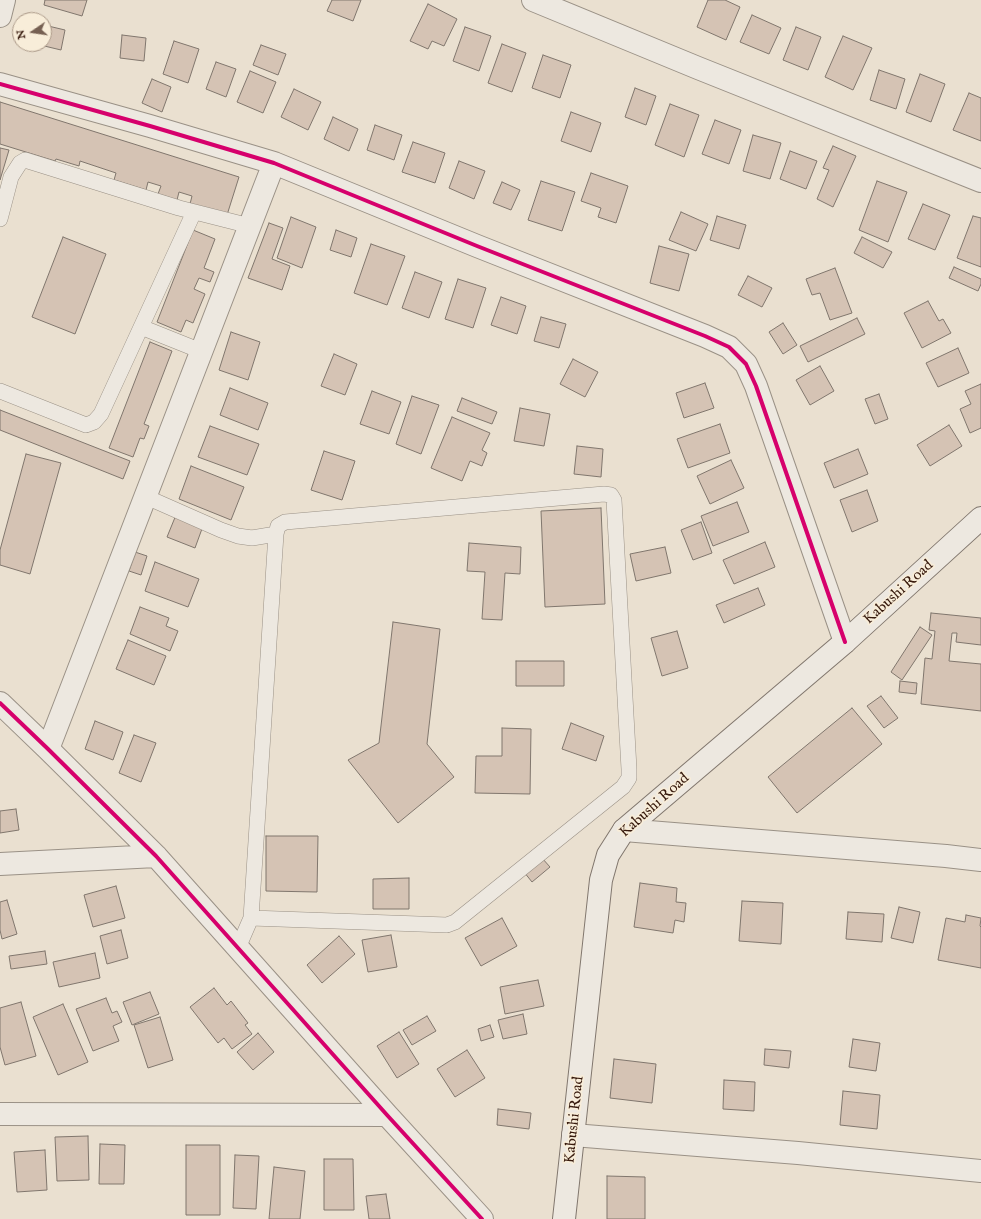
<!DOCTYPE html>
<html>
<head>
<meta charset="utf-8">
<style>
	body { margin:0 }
	#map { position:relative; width:981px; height:1219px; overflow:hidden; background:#eae0d0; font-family:"IM FELL English",serif }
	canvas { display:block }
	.north { position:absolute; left:12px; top:12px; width:40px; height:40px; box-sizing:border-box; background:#f8edd9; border:1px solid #ab9988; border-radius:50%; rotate:257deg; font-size:11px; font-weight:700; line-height:16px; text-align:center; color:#381b0e }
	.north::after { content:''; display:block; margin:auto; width:14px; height:18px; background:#766052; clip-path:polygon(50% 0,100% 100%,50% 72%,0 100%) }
</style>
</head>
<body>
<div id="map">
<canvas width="981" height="1219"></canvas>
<div class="north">N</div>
</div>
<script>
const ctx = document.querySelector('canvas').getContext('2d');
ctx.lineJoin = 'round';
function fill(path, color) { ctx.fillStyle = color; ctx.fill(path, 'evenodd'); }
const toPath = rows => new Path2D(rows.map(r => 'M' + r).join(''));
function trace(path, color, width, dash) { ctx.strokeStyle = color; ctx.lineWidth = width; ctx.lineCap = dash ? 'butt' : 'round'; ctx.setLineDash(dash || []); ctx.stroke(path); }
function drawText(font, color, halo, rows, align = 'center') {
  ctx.font = font + ' "IM FELL English",serif'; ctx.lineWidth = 3.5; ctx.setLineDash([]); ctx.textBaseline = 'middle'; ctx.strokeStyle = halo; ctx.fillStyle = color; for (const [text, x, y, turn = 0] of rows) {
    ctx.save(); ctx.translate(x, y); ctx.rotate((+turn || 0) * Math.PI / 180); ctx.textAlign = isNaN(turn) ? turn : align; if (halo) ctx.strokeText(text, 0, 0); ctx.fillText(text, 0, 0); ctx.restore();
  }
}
const building = toPath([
	[45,0,87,0,82,16,44,5,45,0],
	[332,0,361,0,353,21,327,11,332,0],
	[708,0,725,0,740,7,726,40,697,27,708,0],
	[428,4,457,19,444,46,432,41,428,49,410,41,428,4],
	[752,15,781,28,769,54,740,42,752,15],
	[44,25,65,30,61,50,36,44,44,44,44,25],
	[465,27,491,36,479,71,453,61,465,27],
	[796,27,821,37,808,70,783,60,796,27],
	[122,35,146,38,144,61,120,58,122,35],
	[843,36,872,48,853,90,825,77,843,36],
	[174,41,199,49,188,83,163,74,174,41],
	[502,44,526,53,512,92,488,83,502,44],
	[261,45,286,54,278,75,253,65,261,45],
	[543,55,571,65,560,98,532,88,543,55],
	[216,62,236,69,226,97,206,89,216,62],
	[879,70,905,79,896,109,870,100,879,70],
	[250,71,276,82,263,113,237,102,250,71],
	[920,74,945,84,931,122,906,112,920,74],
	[152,79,171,87,162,112,142,103,152,79],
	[635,88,656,96,646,125,625,117,635,88],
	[294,89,321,102,308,130,281,117,294,89],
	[969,93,981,98,981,141,953,130,969,93],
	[0,102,239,177,227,215,190,204,192,196,179,192,177,200,158,194,161,186,148,182,146,190,114,180,116,173,80,161,79,166,56,159,55,161,0,144,0,102],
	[670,104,699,115,684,157,655,145,670,104],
	[571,112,601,123,591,152,561,141,571,112],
	[333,117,358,129,349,151,324,139,333,117],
	[715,120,741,130,729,164,702,154,715,120],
	[375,125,402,135,394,160,367,150,375,125],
	[753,135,781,143,770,179,743,171,753,135],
	[413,142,445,153,435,183,402,172,413,142],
	[833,146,856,156,833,207,817,199,829,170,823,168,833,146],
	[0,148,9,150,0,180,0,148],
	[790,151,817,161,806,189,780,179,790,151],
	[459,161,485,171,474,199,449,188,459,161],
	[591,173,628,186,616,223,598,217,601,208,581,201,591,173],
	[541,181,575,192,562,231,528,220,541,181],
	[877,181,907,192,888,242,859,230,877,181],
	[502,182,520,190,511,210,493,203,502,182],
	[923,204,950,215,935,250,908,239,923,204],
	[681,212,708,224,696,251,669,240,681,212],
	[717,216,746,225,739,249,710,240,717,216],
	[973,216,981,218,981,267,957,258,973,216],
	[291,217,316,227,302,268,277,258,291,217],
	[269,223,283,228,272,259,290,266,282,290,248,278,269,223],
	[193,230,215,239,204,268,214,272,210,282,199,278,194,289,205,294,193,323,186,320,181,332,157,322,193,230],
	[336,230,357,238,351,257,330,250,336,230],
	[63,237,106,254,75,334,32,317,63,237],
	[862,237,892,252,883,268,854,253,862,237],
	[371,244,405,256,387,305,354,293,371,244],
	[659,246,689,254,679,291,650,283,659,246],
	[954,267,981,279,981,284,978,291,949,278,954,267],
	[835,268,852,313,830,320,820,293,812,295,806,279,835,268],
	[415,272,442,282,429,318,402,308,415,272],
	[748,276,772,288,762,307,738,295,748,276],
	[458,279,486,288,473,328,445,319,458,279],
	[501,297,526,306,517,334,491,325,501,297],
	[928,301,939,321,943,319,951,333,922,348,904,313,928,301],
	[541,317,566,324,559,348,534,341,541,317],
	[857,318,865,334,808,362,800,346,857,318],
	[783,323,797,345,783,354,769,332,783,323],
	[231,332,260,342,248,380,219,370,231,332],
	[150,342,172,351,144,424,149,426,144,439,140,438,133,457,109,448,150,342],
	[958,348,969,373,938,387,926,363,958,348],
	[334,354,357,364,345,395,321,386,334,354],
	[573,359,598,372,585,397,560,384,573,359],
	[820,366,834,391,810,405,796,380,820,366],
	[705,383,714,408,684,418,676,393,705,383],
	[981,384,981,428,970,433,960,409,971,404,965,391,981,384],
	[230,388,268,403,258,430,220,415,230,388],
	[372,391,401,402,389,434,360,424,372,391],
	[879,394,888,419,875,424,865,399,879,394],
	[412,396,439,405,421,454,396,444,412,396],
	[462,398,497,412,492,424,457,411,462,398],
	[520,408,550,414,544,446,514,441,520,408],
	[0,410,130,461,123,479,0,430,0,410],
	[452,417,490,433,482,450,487,453,482,466,470,461,462,481,431,468,452,417],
	[720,424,730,453,688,468,677,439,720,424],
	[949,425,962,446,930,466,917,445,949,425],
	[210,426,259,444,247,475,198,457,210,426],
	[577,446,603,449,601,477,574,474,577,446],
	[858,449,868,474,834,488,824,463,858,449],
	[324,451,355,461,342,500,311,490,324,451],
	[26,454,61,463,30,574,0,565,0,550,26,454],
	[731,460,744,488,710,504,697,476,731,460],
	[191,466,244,487,231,520,179,499,191,466],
	[867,490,878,521,852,532,840,500,867,490],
	[737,502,749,532,713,546,701,516,737,502],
	[601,508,605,604,545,607,541,511,601,508],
	[176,515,203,526,195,548,167,537,176,515],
	[701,522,712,553,693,560,681,530,701,522],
	[765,542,775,567,734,584,723,560,765,542],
	[469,543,521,547,520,574,505,573,502,620,482,619,485,572,467,571,469,543],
	[665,547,671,573,636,581,630,554,665,547],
	[135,552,147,556,141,575,129,571,135,552],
	[155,562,199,579,188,607,145,591,155,562],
	[758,588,765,605,724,623,716,605,758,588],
	[140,607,169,618,166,626,178,631,170,651,130,634,140,607],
	[931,613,981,618,981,645,956,642,957,633,952,633,949,661,981,664,981,711,921,704,925,658,932,659,935,631,929,630,931,613],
	[393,622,440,629,427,744,454,777,398,823,348,760,379,743,393,622],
	[920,627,932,635,902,680,891,672,920,627],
	[677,631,688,668,662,676,651,638,677,631],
	[128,640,166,656,154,685,116,669,128,640],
	[516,661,564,661,564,686,516,686,516,661],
	[900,681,917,683,916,694,899,692,900,681],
	[881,696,898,718,884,728,867,706,881,696],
	[852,708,882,744,797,813,768,777,852,708],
	[95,721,123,732,113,760,85,749,95,721],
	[571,723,604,736,596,761,562,749,571,723],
	[502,728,531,729,530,794,475,793,476,756,502,756,502,728],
	[134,735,156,743,141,782,119,773,134,735],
	[16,809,19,830,0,833,0,811,16,809],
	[266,836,318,836,317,892,266,891,266,836],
	[542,858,550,867,532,882,524,872,542,858],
	[409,878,409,909,373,909,373,879,409,878],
	[640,883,677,888,676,902,686,903,684,922,675,920,673,933,634,927,640,883],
	[116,886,125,918,93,927,84,895,116,886],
	[7,900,17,934,2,939,0,930,0,902,7,900],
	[742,901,783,903,781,944,739,941,742,901],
	[899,907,920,912,913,943,891,938,899,907],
	[848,912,884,914,882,942,846,939,848,912],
	[966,915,981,918,980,926,981,927,981,968,938,960,946,918,965,922,966,915],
	[502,918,517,946,481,966,465,938,502,918],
	[121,930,128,958,107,964,100,936,121,930],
	[391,935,397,967,368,972,362,940,391,935],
	[339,936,355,954,322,983,307,965,339,936],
	[45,951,47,964,11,969,9,956,45,951],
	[95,953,100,978,59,987,53,962,95,953],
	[538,980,544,1006,505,1014,500,987,538,980],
	[214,988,227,1005,231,1001,248,1023,245,1025,252,1034,232,1049,224,1038,218,1043,190,1007,214,988],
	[150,992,159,1014,132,1025,123,1002,150,992],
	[106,998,112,1013,117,1011,122,1022,113,1026,119,1041,93,1051,76,1009,106,998],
	[21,1002,36,1056,5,1065,0,1047,0,1008,21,1002],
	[63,1004,88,1062,58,1075,33,1017,63,1004],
	[523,1014,527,1034,503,1039,498,1020,523,1014],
	[427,1016,436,1031,412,1045,403,1030,427,1016],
	[160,1017,173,1060,148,1068,134,1025,160,1017],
	[490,1025,494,1037,481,1041,478,1029,490,1025],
	[399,1032,419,1064,397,1078,377,1046,399,1032],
	[258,1033,274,1052,253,1070,237,1052,258,1033],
	[853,1039,880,1043,876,1071,849,1067,853,1039],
	[765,1049,791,1051,789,1068,764,1065,765,1049],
	[467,1050,485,1078,455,1097,437,1069,467,1050],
	[614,1059,656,1064,652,1103,610,1098,614,1059],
	[724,1080,755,1082,754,1111,723,1109,724,1080],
	[843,1091,880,1095,877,1129,840,1125,843,1091],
	[498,1109,531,1113,529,1129,497,1125,498,1109],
	[88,1136,89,1180,57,1181,55,1137,88,1136],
	[100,1144,125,1145,124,1184,99,1184,100,1144],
	[186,1145,220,1145,220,1215,186,1215,186,1145],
	[45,1150,47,1190,17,1192,14,1152,45,1150],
	[235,1155,259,1156,256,1209,233,1208,235,1155],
	[324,1159,353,1159,354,1210,324,1210,324,1159],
	[274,1167,305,1171,300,1219,269,1219,274,1167],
	[607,1176,645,1177,645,1219,607,1219,607,1176],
	[386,1194,390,1219,369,1219,366,1196,386,1194]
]);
fill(building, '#d5c3b4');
trace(building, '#80766d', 1);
const lane = toPath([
	[0,219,11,177,20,163,25,160,179,208,250,226],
	[141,327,201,351],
	[0,391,86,425,94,422,101,414,194,212],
	[144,496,221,530,238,536,252,538,276,534],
	[238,948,251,918,447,925,455,922,623,787,629,778,629,769,614,500,611,495,604,494,285,522,278,526,276,534,251,918]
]);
const street = toPath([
	[533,0,698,68,981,181],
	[0,16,4,0],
	[0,84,150,126,274,163,477,246,705,336,729,347,746,364,756,386,845,642],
	[0,703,48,749,156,856,387,1115,482,1219],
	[48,749,274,163],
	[624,830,946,856,981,860],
	[0,864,156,856],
	[0,1114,387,1115],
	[573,1135,798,1153,981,1171]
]);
const secondary = toPath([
	[564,1219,601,880,608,855,624,830,845,642,981,518]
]);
trace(lane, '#9a9186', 16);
trace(street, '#9a9186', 24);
trace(secondary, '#80766d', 24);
trace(lane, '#ede8e0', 15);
trace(street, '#ede8e0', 22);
trace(secondary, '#ede8e0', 22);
trace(toPath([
	[0,84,150,126,274,163,477,246,705,336,729,347,746,364,756,386,845,642],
	[0,703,48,749,156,856,387,1115,482,1219]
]), '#d6006c', 4);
drawText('15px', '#381b0e', '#f8edd9', [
	["Kabushi Road",899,593,-42],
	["Kabushi Road",655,806,-42],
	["Kabushi Road",575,1120,-84]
]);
</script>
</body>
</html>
